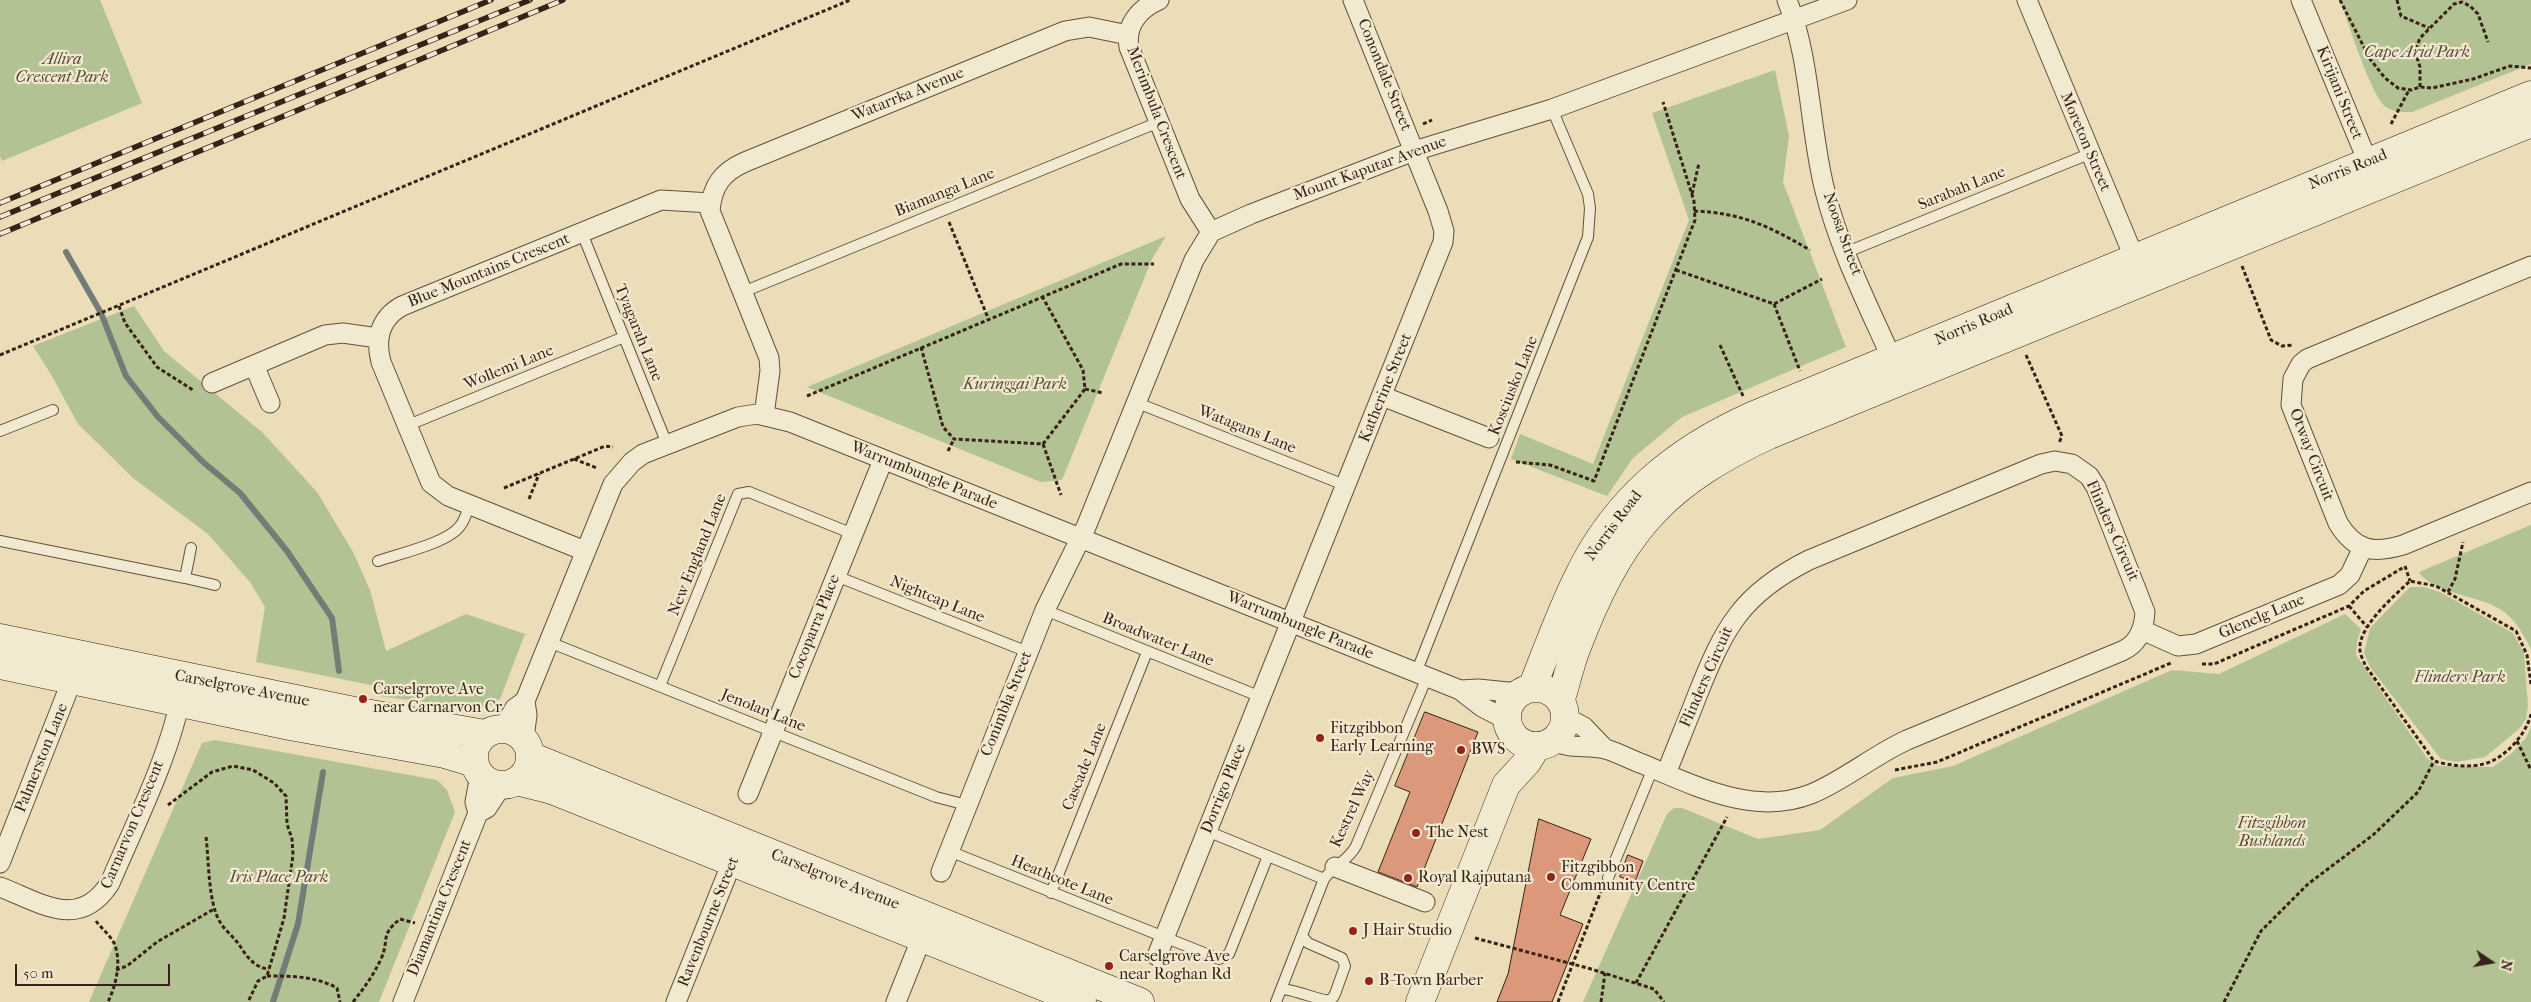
<!DOCTYPE html>
<style>
body{margin:0}
#map{position:relative;width:2531px;height:1002px;overflow:hidden;background:#eaddb7;font-family:"IM FELL French Canon",serif}
canvas{display:block}
.north{position:absolute;left:2466px;top:937px;width:50px;height:50px;-webkit-text-stroke:4px #f1e9d0;paint-order:stroke;rotate:102deg;font-size:14px;font-weight:700;line-height:20px;text-align:center;color:#382116}
.north::after{content:'';display:block;margin:auto;width:18px;height:22px;background:#382116;clip-path:polygon(50% 0,100% 100%,50% 72%,0 100%)}
.scale{position:absolute;left:15px;top:964px;width:155px;height:22px;box-sizing:border-box;border:2px solid #382116;border-top:0;padding-left:6px;font-size:15px;line-height:18px;white-space:nowrap;color:#382116;-webkit-text-stroke:4px #f1e9d0;paint-order:stroke}
</style>
<div id="map">
<canvas width="2531" height="1002"></canvas>
<div class="north">N</div>
<div class="scale">50 m</div>
</div>
<script>
const g = document.querySelector('canvas').getContext('2d');
g.lineJoin = 'round';
function fill(path, color) { g.fillStyle = color; g.fill(path, 'evenodd'); }
function strokePath(path, color, width, dash) { g.strokeStyle = color; g.lineWidth = width; g.lineCap = dash ? 'butt' : 'round'; g.setLineDash(dash || []); g.stroke(path); }
function drawText(font, color, halo, rows, align = 'center') {
  g.font = font + ' "IM FELL French Canon",serif'; g.lineWidth = 4.5; g.setLineDash([]); g.textBaseline = 'middle'; g.strokeStyle = halo; g.fillStyle = color; for (const [text, x, y, turn = 0] of rows) {
    g.save(); g.translate(x, y); g.rotate((+turn || 0) * Math.PI / 180); g.textAlign = isNaN(turn) ? turn : align; if (halo) g.strokeText(text, 0, 0); g.fillText(text, 0, 0); g.restore();
  }
}
fill(new Path2D(`
 M0,0h100l42,103 -140,58 -2,-5z
 M2340,0h191v64l-119,48c-10,0 -18,0 -26,-5 -14,-9 -39,-88 -46,-107z
 M1775,70l14,66 -6,46 63,165 -164,70 -49,41 -26,38 -96,-37 9,-25 73,30 96,-244 -37,-107z
 M1166,236l-14,23 -90,221 -21,2 -234,-95z
 M134,306l30,45 99,82 54,59 36,60 17,38 16,61 80,-37 59,20 -25,65 -9,6 -15,4 -97,-13 2,-9 -125,-25 9,-55 -15,-25 -42,-48 -75,-56 -55,-54 -26,-48 -19,-30z
 M2531,525v124c-8,-15 -16,-31 -31,-40 -20,-13 -69,-16 -81,-37z
 M2410,587h14l16,5 73,41 11,20 4,53 -2,13 -7,10 -34,28 -29,5 -15,-3 -71,-92 -6,-14 6,-25z
 M2345,614l16,15 -4,12 -1,14 71,103 11,8 55,1 19,-14 14,-15 5,-11v275h-948l84,-188 7,-6h8l76,31 62,-9 73,-52 60,-12 219,-96 47,4z
 M215,740l222,40 10,10 8,22 -76,190h-290l113,-259z`), '#b2c292');
strokePath(new Path2D(`
 M66,252l35,61 25,63 32,41 45,45 37,31 47,58 45,67 7,53
 M273,1002l25,-78 25,-152`), '#737d77', 6);
const building = new Path2D(`
 M1425,712l53,20 -61,155 -39,-15 32,-80 -15,-6z
 M1539,819l52,20 -31,76 23,9 -31,78h-55l11,-28z
 M1628,855l15,6 -8,21 -15,-5z`);
fill(building, '#db987b');
strokePath(building, '#382116', 1);
const lane = new Path2D(`
 M582,233l85,211
 M1847,252l242,-98
 M743,292l416,-170
 M1135,402l212,84
 M406,426l218,-89
 M0,431l53,-21
 M0,541l185,37
 M191,548l-6,30 30,7
 M378,561c20,-7 70,-18 82,-35 5,-6 7,-14 9,-21
 M836,576l192,76
 M1045,610l216,87
 M549,642l387,155 31,8
 M1416,673l172,-436 2,-29 -2,-14 -36,-85
 M660,686l78,-192 11,-2 104,42
 M1207,831l117,48
 M949,851l270,108 10,-5 39,-98
 M1608,878l45,-110
 M1051,893l96,-241
 M1281,989c13,0 42,13 48,11 4,-1 4,-3 6,-6l10,-28 -3,-8 -34,-15 -6,-7
 M1276,1002l48,-123c10,-14 24,-18 32,-33l71,-169`);
const street = new Path2D(`
 M1159,0c-19,8 -34,25 -30,47l61,152 21,33
 M1787,0c24,60 22,128 38,191 15,61 46,120 71,177
 M2027,0l112,269
 M2301,0l71,172
 M2531,266l-224,93 -6,5 -8,15 -2,26 47,118c17,28 35,31 65,22l128,-53
 M254,365l16,38
 M212,383l113,-48 18,-2 35,5
 M1382,396l107,42
 M764,415l6,-44 -1,-13 -59,-147c2,-25 12,-39 35,-49l320,-131 24,-4 39,8
 M585,551l-137,-55 -17,-13 -50,-121c-6,-23 -1,-44 21,-56l259,-106 50,3
 M2142,630l36,16 18,-2 143,-59 11,-10 13,-28
 M1460,690l18,-1 40,4
 M1565,717l19,10 21,22
 M503,728l12,-20 10,-7
 M524,738l3,-23 -2,-14 88,-217 19,-22 11,-8 95,-37 19,-3 33,8 670,268 22,17 25,13
 M1553,741c17,8 34,4 52,8 12,3 24,10 35,14 54,22 113,54 171,31 32,-13 63,-39 96,-54l215,-89c16,-7 22,-22 23,-39l-49,-125 -7,-11 -17,-12 -17,-3 -14,3 -232,96c-68,34 -85,68 -112,136 -10,26 -21,52 -31,78
 M748,794l135,-334
 M478,813l-3,-11 5,-27
 M0,863l72,-183
 M1335,867l90,35
 M941,872l104,-262 41,-83 108,-267 17,-28 40,-18 163,-63 138,-42 295,-109
 M0,887c42,16 79,44 110,-4 25,-59 61,-130 72,-192
 M1157,956l286,-714 1,-11 -6,-20 -85,-211
 M403,1002l75,-189 9,-5 15,-23
 M676,1002l60,-150
 M896,1002l30,-75`);
const secondary = new Path2D(`
 M0,638l354,73 131,23
 M0,665l290,61 155,28 30,9
 M1507 717a29 29 0 1 1 58 0a29 29 0 1 1-58 0Z
 M1532,688c15,-38 29,-77 47,-113 37,-76 97,-125 173,-159l779,-321
 M1560,700c5,-10 6,-21 10,-32 3,-13 9,-26 14,-39 42,-103 85,-147 185,-194l762,-312
 M474 757a28 28 0 1 1 56 0a28 28 0 1 1-56 0Z
 M530,756l610,246
 M516,781l36,9 530,212
 M1420,1002l86,-217 21,-23 10,-16`);
strokePath(lane, '#64503e', 12);
strokePath(street, '#64503e', 21);
strokePath(secondary, '#382116', 29);
strokePath(new Path2D(`
 M2340,0l30,59 15,19 13,10 13,2 9,-3 12,1 41,-9 37,-13 21,2
 M2397,0l4,16 28,12
 M2420,87v-20l-5,-16 5,-13 34,-34 8,-2 8,4 8,8 10,28
 M1423,124l9,-4
 M2391,124l18,-34
 M1692,194l7,-31
 M1694,211c48,2 75,15 116,39
 M949,222l39,96
 M2242,266l29,74 11,6 12,-1
 M1676,270l98,34 48,-25
 M1042,296l41,74 2,19 -42,55
 M1774,304l26,67
 M119,306l6,17 32,44 36,23
 M1720,345l23,51
 M921,347l22,80 11,12 89,5 18,51
 M0,355l850,-355
 M2026,355l36,81 -3,7
 M1085,389l18,4
 M807,396l314,-132h33
 M948,451l6,-12
 M574,459l23,9
 M1516,462l34,3 44,16 101,-261 -1,-19 -31,-99
 M504,488l101,-42 8,1
 M529,499l10,-25
 M2405,566l5,15
 M2448,592l7,-13 8,-37
 M2349,606l18,21
 M2202,664h12l135,-58 15,-15 40,-24
 M2531,684l-4,-29 -11,-24 -80,-45 -26,-5c-15,14 -53,47 -50,69 0,5 4,11 5,15l69,96c17,5 41,8 58,0 17,-8 35,-29 39,-47
 M2517,741l14,29
 M1895,770l42,-8 234,-99
 M168,805l44,-33 21,-6 20,4 21,13 12,13 1,28 5,15 1,16 -9,63 -17,58 -9,5 -10,21
 M206,837c3,24 2,65 14,85 5,9 14,15 20,24 7,11 15,22 29,23
 M96,921c5,7 14,14 18,22 8,18 2,42 -6,59
 M1475,938l116,31 63,20 10,13
 M116,970l11,-4 30,-24 57,-33
 M267,976c24,0 48,0 70,12l3,14
 M1636,983l91,-166
 M353,1002c11,-14 20,-26 28,-43 9,-20 -2,-23 19,-40l15,4
 M1558,1002l43,-111
 M1601,1002l4,-29
 M2224,1002l37,-71 47,-47 65,-49 45,-43 16,-31`), '#382116', 3, [4, 2.5]);
strokePath(lane, '#f1e9d0', 10);
strokePath(street, '#f1e9d0', 19);
strokePath(secondary, '#f1e9d0', 28);
const rail = new Path2D(`
 M0,203l491,-203
 M0,217l530,-217
 M0,234l563,-234`);
strokePath(rail, '#382116', 5.5);
strokePath(rail, '#f1e9d0', 4, [11]);
for (const [x, y, r, color] of [
 [363,699,5,"#8f2418"],
 [1320,738,5,"#8f2418"],
 [1461,750,5,"#8f2418"],
 [1416,833,5,"#8f2418"],
 [1551,877,5,"#8f2418"],
 [1408,878,5,"#8f2418"],
 [1353,931,5,"#8f2418"],
 [1109,966,5,"#8f2418"],
 [1369,981,5,"#8f2418"]
]) { const dot = new Path2D(); dot.arc(x, y, r, 0, 2 * Math.PI); g.fillStyle = color; g.fill(dot); strokePath(dot, '#f1e9d0', 2); }
drawText('italic 16px', '#564935', '#f1e9d0', [
 ["Cape Arid Park",2417,53],
 ["Allira",62,60],
 ["Crescent Park",62,78],
 ["Kuringgai Park",1015,385],
 ["Flinders Park",2460,678],
 ["Fitzgibbon",2272,824],
 ["Bushlands",2272,842],
 ["Iris Place Park",279,878]
]);
drawText('16px', '#382116', '#f1e9d0', [
 ["Conondale Street",1384,75,68],
 ["Kirijani Street",2339,93,68],
 ["Watarrka Avenue",908,95,-22],
 ["Merimbula Crescent",1156,113,69],
 ["Moreton Street",2085,142,67],
 ["Mount Kaputar Avenue",1370,169,-20],
 ["Norris Road",2348,170,-22],
 ["Sarabah Lane",1962,189,-22],
 ["Biamanga Lane",945,193,-22],
 ["Noosa Street",1842,234,70],
 ["Blue Mountains Crescent",489,271,-22],
 ["Norris Road",1974,325,-23],
 ["Tyagarah Lane",638,333,68],
 ["Wollemi Lane",509,368,-22],
 ["Kosciusko Lane",1514,386,-68],
 ["Katherine Street",1386,388,-68],
 ["Watagans Lane",1247,430,22],
 ["Otway Circuit",2311,455,69],
 ["Warrumbungle Parade",924,476,22],
 ["Norris Road",1614,526,-53],
 ["Flinders Circuit",2112,531,66],
 ["New England Lane",698,555,-68],
 ["Nightcap Lane",937,600,22],
 ["Glenelg Lane",2262,617,-23],
 ["Warrumbungle Parade",1300,626,22],
 ["Cocoparra Place",815,627,-68],
 ["Broadwater Lane",1158,640,22],
 ["Flinders Circuit",1707,677,-66],
 ["Carselgrove Avenue",242,689,11],
 ["Conimbla Street",1007,704,-68],
 ["Jenolan Lane",763,711,22],
 ["Palmerston Lane",42,758,-68],
 ["Cascade Lane",1085,767,-68],
 ["Dorrigo Place",1224,789,-68],
 ["Kestrel Way",1353,809,-65],
 ["Carnarvon Crescent",133,825,-67],
 ["Carselgrove Avenue",835,880,22],
 ["Heathcote Lane",1062,881,22],
 ["Diamantina Crescent",440,908,-68],
 ["Ravenbourne Street",709,922,-68]
]);
drawText('16px', '#382116', '#f1e9d0', [
 ["Carselgrove Ave",373,690],
 ["near Carnarvon Cr",373,708],
 ["Fitzgibbon",1330,729],
 ["Early Learning",1330,747],
 ["BWS",1471,750],
 ["The Nest",1426,833],
 ["Fitzgibbon",1561,868],
 ["Community Centre",1561,886],
 ["Royal Rajputana",1418,878],
 ["J Hair Studio",1363,931],
 ["Carselgrove Ave",1119,957],
 ["near Roghan Rd",1119,975],
 ["B-Town Barber",1379,981]
], 'left');
</script>
